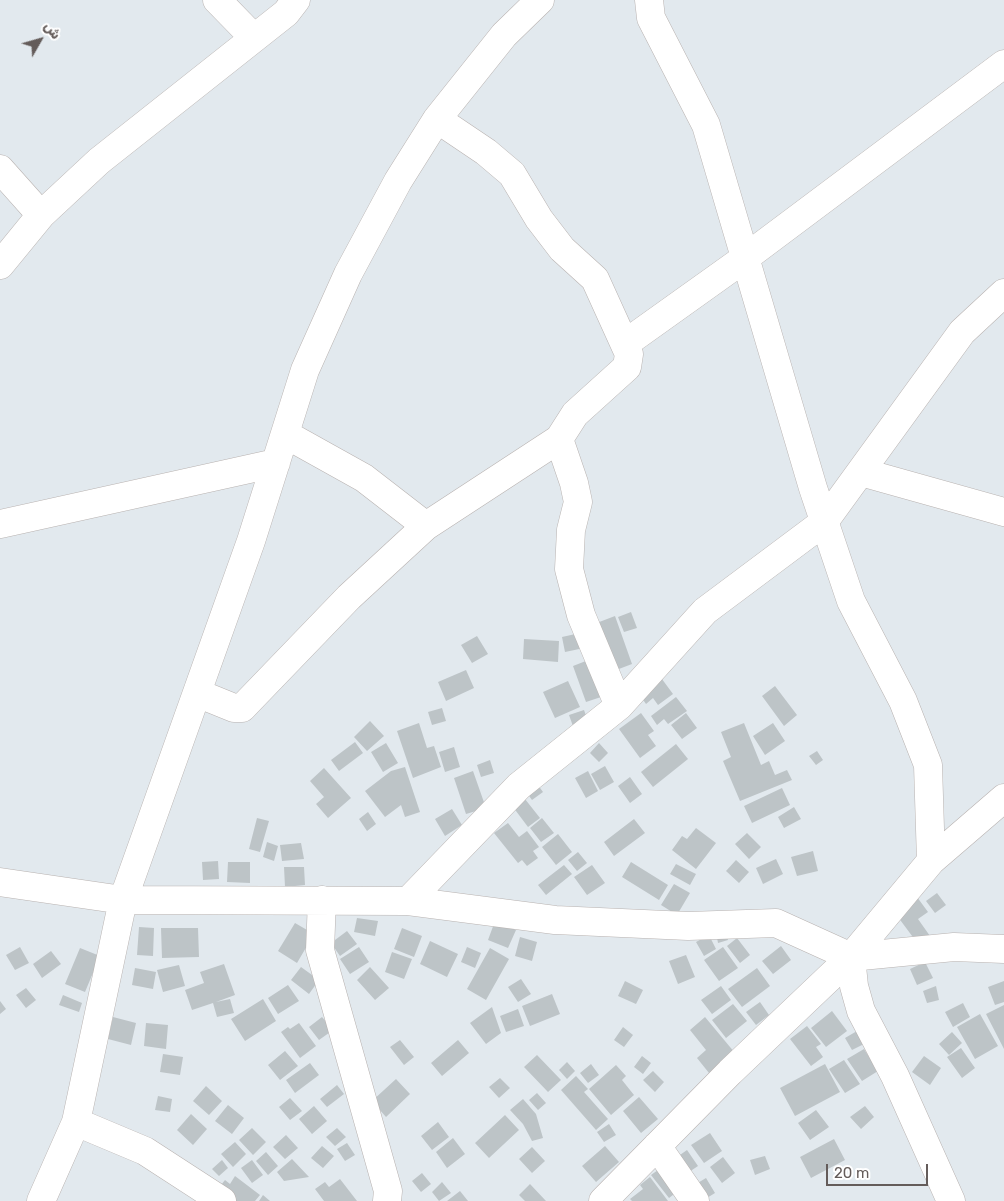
<!DOCTYPE html>
<meta charset="utf-8">
<style>
body{margin:0}
#map{position:relative;width:1004px;height:1201px;overflow:hidden;background:#e2e9ee;font-family:Rubik,"Noto Sans Arabic",sans-serif}
canvas{display:block}
.north{position:absolute;left:15px;top:15px;width:50px;height:50px;-webkit-text-stroke:4px #fff;paint-order:stroke;rotate:52deg;font-size:14px;font-weight:700;line-height:20px;text-align:center;color:#645c5a}
.north::after{content:'';display:block;margin:auto;width:18px;height:22px;background:#645c5a;clip-path:polygon(50% 0,100% 100%,50% 72%,0 100%)}
.scale{position:absolute;left:826px;top:1164px;width:102px;height:22px;box-sizing:border-box;border:2px solid #645c5a;border-top:0;padding-left:6px;font-size:15px;line-height:18px;white-space:nowrap;color:#645c5a;-webkit-text-stroke:4px #fff;paint-order:stroke}
</style>
<div id="map">
<canvas width="1004" height="1201"></canvas>
<div class="north">ش</div>
<div class="scale">20 m</div>
</div>
<script>
const g = document.querySelector('canvas').getContext('2d');
g.lineJoin = 'round';
function fill(path, color) { g.fillStyle = color; g.fill(path, 'evenodd'); }
function strokePath(path, color, width, dash) { g.strokeStyle = color; g.lineWidth = width; g.lineCap = dash ? 'butt' : 'round'; g.setLineDash(dash || []); g.stroke(path); }
fill(new Path2D(`
 M631,612l6,16 -13,4 -6,-15z
 M615,616l17,48 -21,8 -17,-48z
 M580,633l4,15 -19,4 -3,-15z
 M477,636l11,18 -16,9 -11,-18z
 M524,639l35,2 -1,21 -35,-3z
 M591,659l13,37 -18,6 -13,-36z
 M466,670l8,18 -28,13 -8,-19z
 M659,675l14,19 -15,11 -5,-7 -7,6 -9,-13z
 M568,681l12,26 -25,11 -12,-26z
 M775,686l22,29 -13,11 -22,-30z
 M676,697l11,14 -19,13 -4,-5 -7,6 -6,-9z
 M442,708l4,13 -14,4 -4,-13z
 M584,710l5,14 -15,5 -5,-14z
 M641,713l13,18 -6,4 8,11 -16,12 -21,-29z
 M686,713l11,15 -15,11 -11,-14z
 M370,721l14,15 -17,15 -13,-14z
 M419,723l8,25 7,-2 7,21 -28,11 -16,-47z
 M744,723l17,42 8,-4 6,14 12,-5 5,10 -52,21 -17,-40 8,-4 -10,-25z
 M773,723l12,18 -20,14 -12,-19z
 M355,742l8,11 -24,18 -8,-11z
 M386,743l12,20 -15,9 -12,-20z
 M599,743l9,10 -9,9 -9,-9z
 M676,744l12,15 -35,28 -12,-15z
 M454,747l6,20 -15,5 -6,-20z
 M817,751l6,9 -7,5 -7,-9z
 M490,760l4,13 -13,4 -4,-12z
 M605,766l9,16 -14,8 -9,-16z
 M405,767l15,45 -15,5 -4,-12 -16,12 -20,-26 26,-20z
 M324,768l27,30 -23,20 -12,-14 8,-7 -14,-16z
 M473,771l13,37 -20,6 -12,-36z
 M588,771l10,20 -12,7 -11,-20z
 M630,777l12,17 -12,9 -12,-17z
 M535,781l8,11 -11,8 -8,-11z
 M782,788l8,17 -38,18 -8,-17z
 M521,794l19,24 -12,9 -18,-24z
 M794,807l7,12 -17,9 -6,-11z
 M452,809l10,16 -17,11 -10,-17z
 M368,812l8,12 -9,7 -8,-12z
 M257,818l12,3 -9,31 -11,-3z
 M542,818l12,15 -13,9 -11,-14z
 M634,819l11,14 -31,23 -10,-14z
 M508,823l11,14 8,-6 12,16 -6,4 5,7 -11,8 -5,-6 -4,3 -24,-30z
 M696,828l20,15 -20,26 -24,-19 10,-14 5,3z
 M747,833l14,14 -12,12 -14,-15z
 M558,834l14,18 -16,13 -14,-18z
 M267,842l11,4 -4,15 -11,-4z
 M301,843l3,16 -22,2 -2,-16z
 M813,851l5,20 -21,5 -6,-19z
 M578,852l9,11 -10,8 -9,-11z
 M776,859l7,15 -20,10 -7,-16z
 M736,860l13,12 -10,11 -13,-12z
 M218,861l1,18 -16,1 -1,-18z
 M228,862h22v21l-23,-1z
 M631,862l37,23 -9,15 -37,-23z
 M676,864l20,10 -6,11 -20,-11z
 M564,865l8,9 -26,21 -8,-10z
 M592,865l13,18 -18,12 -13,-18z
 M284,867h20l1,18 -20,2z
 M674,884l16,9 -13,22 -16,-10z
 M937,893l9,12 -11,8 -9,-12z
 M917,897l11,15 -10,7 12,17 -12,8 -23,-31z
 M357,918l21,3 -3,15 -21,-4z
 M495,921l21,9 -8,18 -20,-8z
 M295,923l19,11 -17,29 -19,-12z
 M139,927l15,1 -1,28 -16,-1z
 M161,928h37l1,29 -37,1z
 M402,928l20,8 -8,21 -20,-8z
 M726,930l2,10 -10,3 -2,-11z
 M347,931l10,13 -17,12 -9,-13z
 M709,935l7,14 -12,7 -8,-14z
 M520,937l17,5 -5,19 -17,-5z
 M737,938l13,17 -10,8 -13,-17z
 M430,941l28,13 -11,23 -27,-13z
 M781,946l10,14 -18,14 -11,-13z
 M20,947l9,16 -14,7 -9,-15z
 M359,947l10,15 -19,12 -10,-15z
 M467,947l14,6 -6,15 -14,-6z
 M723,947l15,21 -19,13 -15,-21z
 M80,948l20,8 -15,36 -20,-8z
 M490,948l19,11 -23,41 -19,-11z
 M51,951l10,13 -19,14 -9,-14z
 M392,952l20,7 -8,20 -19,-7z
 M686,955l9,22 -17,7 -9,-23z
 M925,962l8,16 -16,7 -7,-16z
 M224,964l11,31 -19,7 14,-3 4,14 -17,4 -4,-14 -21,7 -7,-20 19,-7 -4,-11z
 M179,965l6,21 -22,6 -6,-22z
 M301,967l18,13 -10,14 -18,-14z
 M370,967l19,21 -14,12 -18,-20z
 M135,968l21,4 -3,17 -21,-4z
 M757,968l13,18 -28,21 -14,-18z
 M521,979l10,15 -13,8 -10,-15z
 M625,981l18,9 -7,14 -18,-8z
 M1004,981v21l-9,3 -7,-18z
 M288,985l11,16 -21,13 -10,-16z
 M721,986l10,14 -19,14 -11,-14z
 M936,986l3,14 -12,3 -4,-12z
 M26,988l10,12 -10,8 -10,-13z
 M552,994l8,20 -30,12 -8,-20z
 M63,995l19,8 -3,9 -20,-7z
 M263,999l13,22 -31,20 -14,-22z
 M0,1001l6,8 -6,5z
 M760,1002l9,13 -13,10 -10,-13z
 M963,1003l7,14 -17,10 -8,-15z
 M733,1004l14,17 -21,17 -14,-18z
 M1004,1005v44l-18,-35z
 M492,1007l9,26 -15,11 -16,-21z
 M518,1009l6,17 -18,6 -6,-16z
 M832,1011l15,20 -21,16 -15,-19z
 M980,1014l18,32 -23,13 -18,-32z
 M113,1017l23,6 -5,22 -23,-6z
 M322,1017l11,13 -14,10 -10,-13z
 M705,1017l30,36 -26,20 -12,-15 9,-8 -16,-20z
 M146,1023l22,2 -2,24 -22,-3z
 M299,1023l17,23 -16,12 -19,-26 7,-5 2,2z
 M807,1026l14,18 -5,3 7,10 -12,9 -21,-27z
 M623,1027l10,8 -9,12 -10,-7z
 M857,1031l7,13 -12,6 -7,-12z
 M952,1032l10,11 -13,12 -10,-11z
 M400,1040l14,17 -10,8 -14,-18z
 M458,1040l11,13 -27,23 -11,-13z
 M961,1048l14,20 -13,10 -15,-21z
 M864,1049l14,22 -16,10 -15,-22z
 M285,1051l13,15 -18,14 -12,-15z
 M163,1054l20,3 -3,18 -20,-3z
 M537,1055l24,25 -13,12 -24,-25z
 M642,1056l9,7 -8,11 -9,-7z
 M924,1056l17,12 -11,17 -18,-13z
 M844,1060l16,24 -15,9 -16,-24z
 M567,1062l8,9 -8,8 -8,-9z
 M310,1063l9,12 -24,18 -9,-13z
 M591,1064l8,11 -11,8 -8,-10z
 M825,1064l15,28 -45,24 -15,-28z
 M616,1065l10,11 -4,4 12,15 -23,20 -22,-26z
 M653,1071l11,11 -9,10 -12,-12z
 M576,1076l12,13 -4,3 24,27 -12,11 -35,-40z
 M500,1078l10,10 -11,10 -10,-11z
 M396,1079l14,15 -24,23 -14,-16z
 M337,1085l7,9 -17,13 -7,-8z
 M206,1086l16,15 -13,14 -16,-14z
 M537,1093l9,10 -8,7 -9,-10z
 M158,1096l14,3 -2,13 -15,-2z
 M639,1097l19,22 -17,14 -18,-22z
 M290,1098l12,13 -12,9 -11,-13z
 M523,1099l13,15 7,24 -11,3 -9,-17 -13,-14z
 M228,1105l16,13 -12,16 -17,-13z
 M314,1106l13,15 -15,13 -13,-15z
 M865,1106l9,11 -13,12 -11,-12z
 M816,1110l13,17 -19,13 -12,-17z
 M191,1114l16,15 -14,16 -16,-15z
 M505,1115l14,15 -30,28 -14,-15z
 M438,1122l11,15 -17,13 -11,-14z
 M609,1124l7,11 -12,7 -7,-10z
 M252,1128l14,14 -13,13 -14,-15z
 M337,1128l9,9 -11,9 -9,-9z
 M710,1133l12,18 -18,12 -13,-18z
 M286,1135l12,13 -13,11 -12,-12z
 M453,1138l12,16 -18,14 -11,-16z
 M834,1139l11,21 -34,18 -11,-21z
 M235,1142l11,12 -13,13 -12,-13z
 M347,1143l8,12 -10,6 -8,-12z
 M322,1146l12,10 -11,12 -12,-10z
 M605,1146l14,16 -23,20 -14,-16z
 M532,1147l13,14 -13,12 -13,-14z
 M687,1150l11,16 -9,6 -19,-10z
 M266,1152l12,14 -10,9 -12,-14z
 M765,1156l5,13 -15,6 -5,-15z
 M723,1157l12,16 -13,10 -12,-16z
 M292,1159l17,18 -25,4 -7,-9z
 M222,1160l6,8 -9,8 -7,-7z
 M252,1160l11,15 -11,8 -11,-15z
 M665,1165l17,23 -13,10 -18,-23z
 M422,1173l9,11 -10,8 -9,-11z
 M235,1176l25,19 -5,6h-23l-15,-11 8,-10 5,4z
 M650,1177l18,24h-36l-2,-2 13,-10 -3,-4z
 M706,1178l9,15 -13,8 -11,-14z
 M340,1179l17,22h-33l-9,-12 10,-7 4,5z
 M442,1182l9,11 -12,8 -7,-9z
 M530,1184l16,17h-21l-6,-6z
 M460,1191l8,10h-21z
 M263,1195l7,6h-11z`), '#bdc4c7');
const street = new Path2D(`
 M217,0l37,38
 M649,0l2,18 55,107 107,363 38,113 52,100 25,64 3,96
 M437,119l49,33 26,22 27,45 23,30 33,30 34,75 -2,13 -52,47 -16,25 15,44 4,19 -7,28 -2,39 12,46 38,91
 M0,169l41,46
 M0,265l41,-50 58,-54 187,-148 10,-13
 M626,343l119,-85 259,-194
 M285,434l79,44 62,48
 M861,472l143,40
 M0,524l276,-61
 M197,693l37,15h8l107,-111 77,-71 133,-87
 M0,882l123,18 285,1 147,19 133,6 88,-3 75,34 103,-10 50,2
 M322,900l-2,50 68,241 -1,10
 M408,901l111,-115 100,-80 86,-95 119,-89 138,-190 42,-39
 M851,957l3,29 7,25 34,65 56,125
 M76,1122l69,29 77,50
 M657,1146l38,55
 M41,1201l35,-79 47,-222 128,-359 54,-171 43,-96 50,-93 39,-62 67,-84 36,-35
 M603,1201l127,-129 121,-115 80,-96 73,-63`);
strokePath(street, '#b8b2b0', 29);
strokePath(street, '#fff', 28);
</script>
